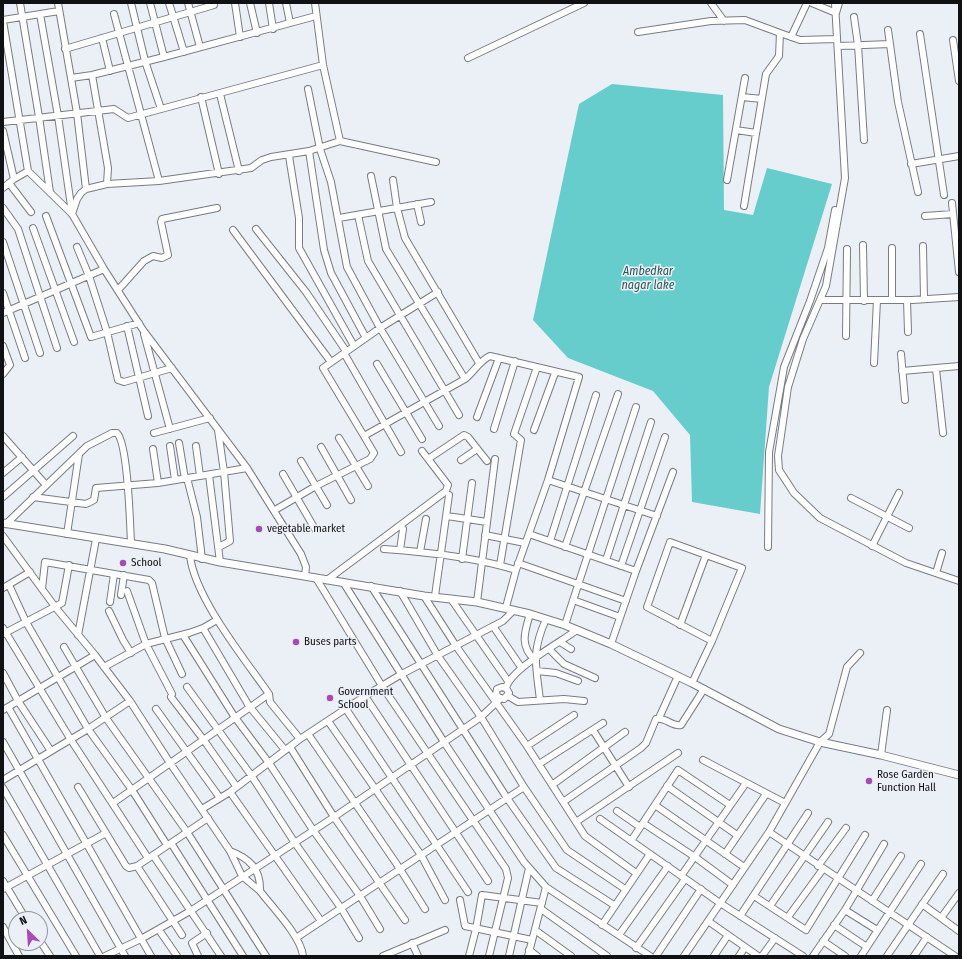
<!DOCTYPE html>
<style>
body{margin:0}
#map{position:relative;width:962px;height:959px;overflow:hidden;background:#ebf0f7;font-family:"Fira Sans Condensed",sans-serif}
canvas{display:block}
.frame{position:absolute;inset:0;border:4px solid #101114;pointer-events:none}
.north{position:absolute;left:8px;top:911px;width:40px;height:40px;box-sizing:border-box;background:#ebf0f7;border:1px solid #93979c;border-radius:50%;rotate:335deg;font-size:11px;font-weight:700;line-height:16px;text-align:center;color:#101114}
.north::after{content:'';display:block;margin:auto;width:14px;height:18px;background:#a84ab3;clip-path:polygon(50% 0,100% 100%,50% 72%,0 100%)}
</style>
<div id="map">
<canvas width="962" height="959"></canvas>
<div class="frame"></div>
<div class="north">N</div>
</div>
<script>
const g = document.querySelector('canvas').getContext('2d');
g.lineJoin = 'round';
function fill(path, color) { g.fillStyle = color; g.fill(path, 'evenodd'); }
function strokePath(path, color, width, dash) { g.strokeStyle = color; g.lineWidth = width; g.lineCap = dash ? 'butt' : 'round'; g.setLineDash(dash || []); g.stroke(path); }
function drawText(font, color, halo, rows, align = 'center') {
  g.font = font + ' "Fira Sans Condensed",sans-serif'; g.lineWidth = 3; g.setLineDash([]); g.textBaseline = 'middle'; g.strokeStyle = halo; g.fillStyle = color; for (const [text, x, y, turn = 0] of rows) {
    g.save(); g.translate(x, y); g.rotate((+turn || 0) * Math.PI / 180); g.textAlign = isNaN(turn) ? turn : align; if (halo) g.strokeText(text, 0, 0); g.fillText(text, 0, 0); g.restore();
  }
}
fill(new Path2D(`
 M612,84l111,11 1,115 29,5 14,-47 65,16 -63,203 -9,127 -68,-12 -2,-67 -37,-44 -85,-33 -35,-38 46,-216z`), '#6cc');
const minor = new Path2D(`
 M20,3l19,114 11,75
 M58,3l19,110 9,76
 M131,3l14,58 16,48
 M150,3l14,54
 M169,3l15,49
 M188,3l12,44
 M235,3l5,34
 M250,3l7,30
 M269,3l4,26
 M286,3l4,20
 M711,3l13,18
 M812,3l24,10 3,-10
 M835,3l10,175 -19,108 -23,53 -15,48 -10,69 1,14 15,23 26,25 86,45 53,18
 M40,14l18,102 14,97
 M114,14l45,167
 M854,17l4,28 6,95
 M3,20l56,-9
 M3,21l25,150 44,43 32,55 39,61 104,138 54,86 5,13 -1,9
 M888,30l10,72 20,90
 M638,32l73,-11 34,-1 35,13
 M920,34l24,161
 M791,37l16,-34
 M102,38l8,33
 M953,40l6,41
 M838,46l52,-2
 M65,49l149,-44v-2
 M468,58l116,-55
 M92,75l16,93 -1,16
 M71,78l21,-3 72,-18 152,-41
 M308,89l12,60 11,33 16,85 33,61 59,98
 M220,94l19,77
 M201,97l18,77
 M742,97l20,2
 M3,122l111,-13 14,9 195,-53
 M736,130l20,3
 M3,131l11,48
 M340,141l96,21
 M309,151l15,99 7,23 35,65
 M289,156l10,62v30l55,98
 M911,164l48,-8
 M371,176l15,73 79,130
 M393,180l4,28 8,30 74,125
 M727,180l18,-102
 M9,183l22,29
 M3,188l11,-9 14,-8
 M952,203l7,69
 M417,204l4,18
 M744,206l22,-132 13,-18 1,-23 20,7 37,-1
 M3,208l15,21 39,119
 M72,214l5,-15 4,-6 5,-4 21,-5 52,-3 92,-13 11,-8 9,-3 38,-6 31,-10 -17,-76 -8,-62
 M358,215l10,46 91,154
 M46,216l45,121 48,-14
 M925,216l28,-2
 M339,218l92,-16
 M33,228l41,114
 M256,229l50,63 40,59
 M233,230l98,132
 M3,242l37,111
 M863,245l1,56
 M923,246l1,53
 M77,247l12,29 18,56 11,48 6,2 48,-14
 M118,290l26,-29 9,-5 9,2 6,-3 -7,-33 1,-3 55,-11
 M3,293l22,65
 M820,300h92l47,-3
 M892,300v-52
 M907,300l1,32
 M3,313l101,-44
 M127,326l21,90
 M144,334l26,95
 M846,336l1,-87
 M3,346l7,19 -7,9
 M344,353l57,99
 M901,354l4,46
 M874,363l3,-63
 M377,364l45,75
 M936,369l7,64
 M902,371l57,-5
 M477,417l22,-59
 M494,429l21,-68
 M218,430l6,42 6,69 -11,6
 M534,430l21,-57
 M154,433l56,-15
 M3,436l43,49
 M364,436l-41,-68 57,-40 58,-36
 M339,438l29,48
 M179,443l6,36
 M170,446l5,34
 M196,446l4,30
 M321,447l30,53
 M153,449l5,34
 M428,459l36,-24 4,2 19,24
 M461,460l16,-11
 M301,461l26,44
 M3,473l19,-16
 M283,474l32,55
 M209,475l11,87
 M187,478l10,39 5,42
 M548,480l109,36
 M3,497l70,-61
 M33,497l53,7 8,-4 2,-12 62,-5 89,-15
 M851,498l58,30
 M275,510l41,-24 54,-27 4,-6 -10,-17 101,-57c9,-7 14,-18 25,-23l89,21 -31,103 -32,90 -10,37
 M447,516l40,6
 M6,524l81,-78 25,-13h5c11,11 13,91 14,110
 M67,534l12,-80
 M529,534l107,37
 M485,535l40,8
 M3,536l53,72 39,47 35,46 40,62 60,88 12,25 18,15c1,-22 -11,-33 -30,-40
 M550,541l46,-146
 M872,546l27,-53
 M565,547l53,-153
 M768,547l1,-95 15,-85 26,-66 18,-53 7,-38
 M384,549c44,3 90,8 132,21
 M400,550l3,-21
 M420,552l6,-33
 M190,556c5,42 54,102 79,138l1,8 30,37
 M462,559l10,-76
 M606,560l45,-138
 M518,563l108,38
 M500,565l21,-125 -7,-6 23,-67
 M621,566l44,-129
 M936,573l6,-20
 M316,578l66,108 124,183 2,9 -19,78
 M327,580l119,-89 2,-6 -26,-34
 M343,582l101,160 80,120 22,25 104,69
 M9,585l17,37 62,107 44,61 35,55
 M371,586l136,212 49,70 58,37
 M3,588l27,-16
 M42,589l3,-27 104,18 3,3 13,55 17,36
 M127,591l19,53 26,50
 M400,591l38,65 43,61 43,70 43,63 58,39
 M121,595l3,-20
 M424,596l32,50 71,100 58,90 51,37
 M435,596l14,-101
 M451,599l57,82
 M573,600l47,17
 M110,602l4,-28
 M477,602l18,-143
 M109,611l14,29 8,13
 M530,614c-5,17 -11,32 5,46
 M565,625l71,-218
 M680,625l26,-70
 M493,626l28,41
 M3,628l68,112 77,118
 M203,628l46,78 36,44
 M3,634l59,-31 7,-38
 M78,635l18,-96
 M183,635l51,81 35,47 44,67 47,66 20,33
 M560,642l11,7
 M611,644l25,-73 37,-99
 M64,647l42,71 81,114 79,124
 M549,649l15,15 31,14
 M104,667l42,-23 43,-11 14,-5 14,-8
 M537,671l19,2 22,8
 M3,673l15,28 33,50
 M692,683l20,-42 30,-73 -72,-26 -23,65 65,34
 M187,687l64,88 44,68 46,65 18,30
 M506,688l-4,-1 -5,2 -1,5 2,3 6,2 5,-6 -3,-5c5,-19 53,-45 71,-58
 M365,696l123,185
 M508,696l10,6 46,-3 20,2
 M171,697l32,42 33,47
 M540,700c-4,-35 -9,-47 6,-81
 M8,707l143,249
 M156,709l64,89
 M346,709l122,183
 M3,710l92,-55
 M659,718l19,-42
 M328,721l93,134 24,45
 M593,730l36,57
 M308,734l92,135 25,40
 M3,742l122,214
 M527,746l47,-31
 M290,747l44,70 71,103
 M881,755l6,-45
 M703,760l82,43
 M539,764l64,-41
 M3,780l85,-51 42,-28
 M552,785l73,-53
 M667,786l70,49
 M78,787l48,79 3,2 8,-2 71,-48
 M3,788l97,168
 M230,792l91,129
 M563,802l78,-54 5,-5 10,-24c10,-2 16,8 25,6l23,-36
 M113,803l156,-109
 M655,805l89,62
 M202,809l28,-17 70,-53 65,-43 35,-21 103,-54 11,-11
 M617,811l23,16
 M600,819l120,84 83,53
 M576,822l102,-69
 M643,823l52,34 38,28
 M769,832l186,124
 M3,835l73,121
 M631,841l47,-71 52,35
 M171,843l72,113
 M725,854l41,-60
 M153,855l68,101
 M137,866l45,69
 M818,866l28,-38
 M681,876l65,-93
 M3,881l23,38
 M3,889l103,-56
 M260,891c12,16 41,45 43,65
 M754,896l52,34 59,-95
 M460,900l5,26 67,14
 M872,901l29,-45
 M922,904l37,27
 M770,906l58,-84
 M541,909l66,47
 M845,910l32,20
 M740,916l68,-103
 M788,917l35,-48
 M941,918l18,-25
 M708,921l50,35
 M602,925l48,-71
 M834,925l33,22
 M3,927l16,29
 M159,930l18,26
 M535,930l36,26
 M619,935l49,-69
 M296,938l228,-151
 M40,941l10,15
 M823,941l22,15
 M412,943l6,13
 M636,948l49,-69
 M529,950l8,6
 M105,956l36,-17 51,-29 142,-93 147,-100 19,-18
 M198,956l-6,-13 15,-10
 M383,956l62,-26
 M469,956l7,-27 6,-34 60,8
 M509,956l20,-88
 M528,956l18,-69
 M656,956l45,-67
 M684,956l85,-124 51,-90 9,-8 18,-67 13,-14
 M714,956l14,-21
 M739,956l6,-9
 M762,956l13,-18
 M813,956l32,-46 39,-66
 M861,956l60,-92
 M887,956l56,-82
 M914,956l13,-19`);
const tertiary = new Path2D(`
 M3,523l162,26 55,13 204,34 53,6 53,12 35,11 46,19 81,39 87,46 41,13 61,13 78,20`);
strokePath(minor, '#787c82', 8);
strokePath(tertiary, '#787c82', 9);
strokePath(minor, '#fff', 6);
strokePath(tertiary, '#fff', 7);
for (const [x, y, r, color] of [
 [259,529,4,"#a84ab3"],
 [123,563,4,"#a84ab3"],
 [296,642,4,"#a84ab3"],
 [330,698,4,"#a84ab3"],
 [869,781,4,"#a84ab3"]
]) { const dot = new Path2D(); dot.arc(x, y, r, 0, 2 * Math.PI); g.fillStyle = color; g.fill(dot); strokePath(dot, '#ebf0f7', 1.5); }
drawText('11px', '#101114', '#ebf0f7', [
 ["vegetable market",267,529],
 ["School",131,563],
 ["Buses parts",304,642],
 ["Government",338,692],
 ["School",338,705],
 ["Rose Garden",877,775],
 ["Function Hall",877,788]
], 'left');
drawText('italic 12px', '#295757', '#ebf0f7', [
 ["Ambedkar",648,272],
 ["nagar lake",648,286]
]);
</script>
